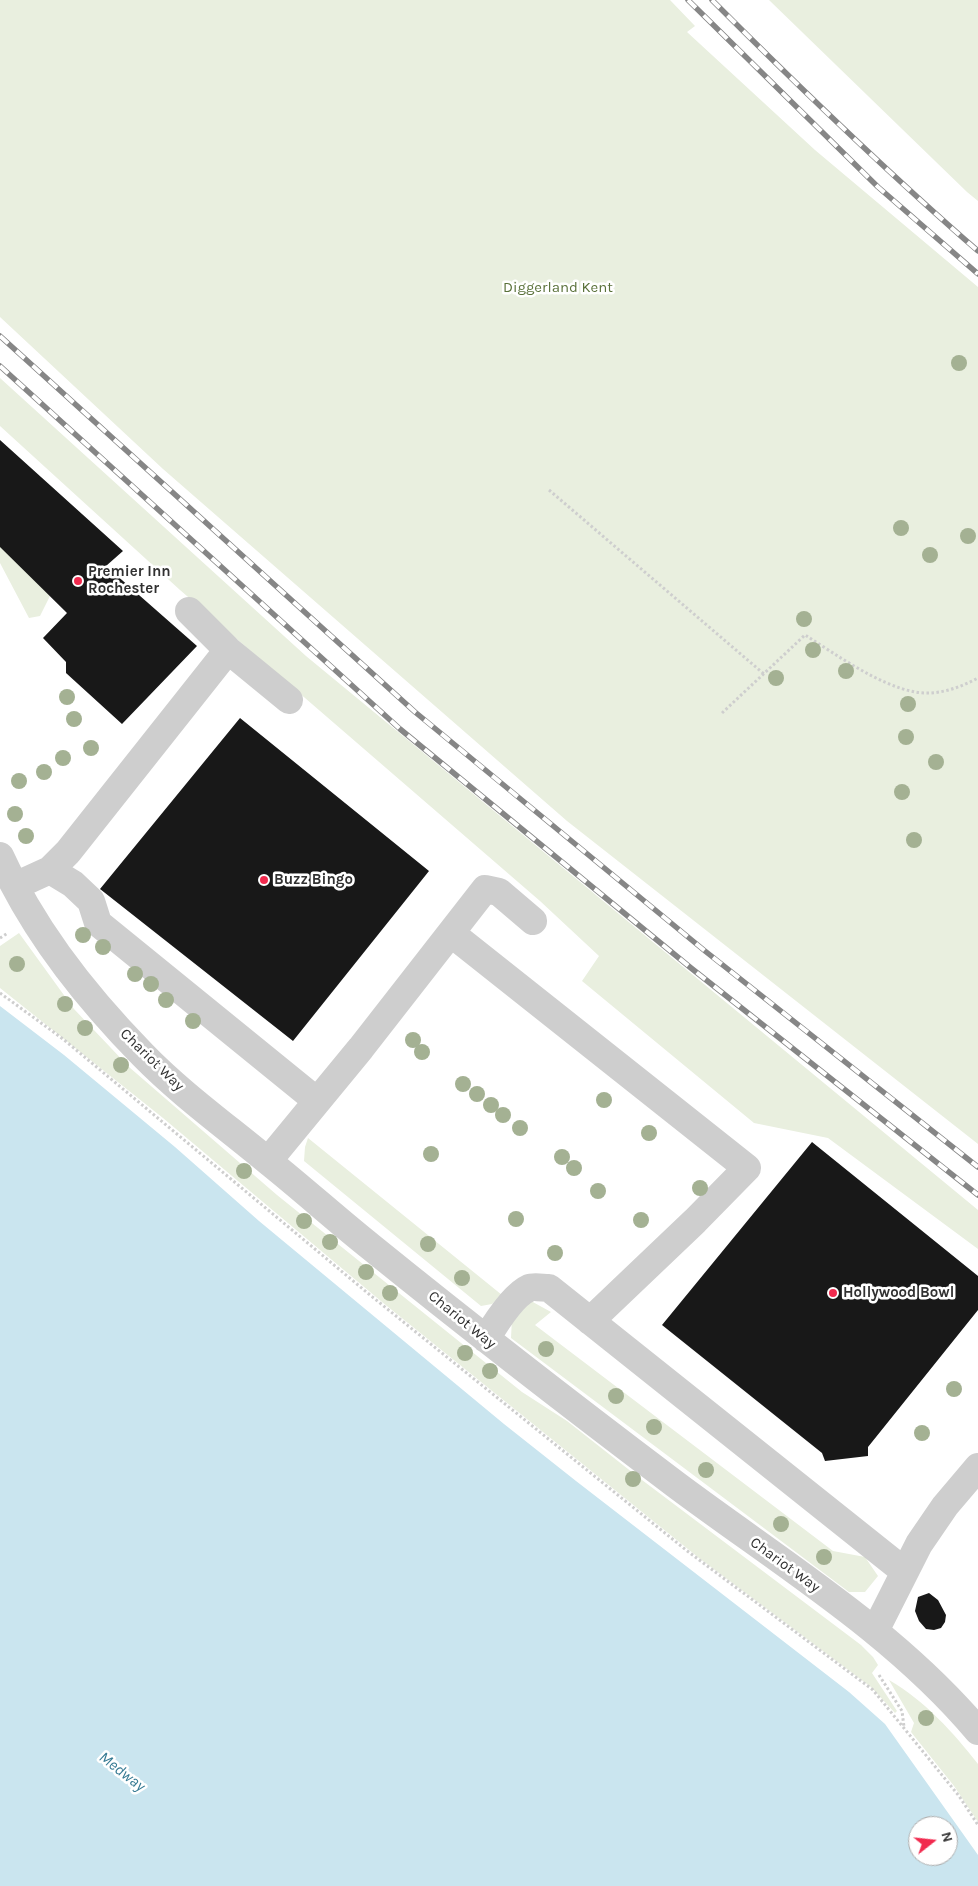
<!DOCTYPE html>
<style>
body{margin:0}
#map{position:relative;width:978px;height:1886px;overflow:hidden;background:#fff;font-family:Karla,sans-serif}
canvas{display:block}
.north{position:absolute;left:908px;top:1816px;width:50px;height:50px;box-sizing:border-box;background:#fff;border:1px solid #adadad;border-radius:50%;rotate:74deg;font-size:14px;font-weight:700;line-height:20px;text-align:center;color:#313131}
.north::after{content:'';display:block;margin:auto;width:18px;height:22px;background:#f12a4e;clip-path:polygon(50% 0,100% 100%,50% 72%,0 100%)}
</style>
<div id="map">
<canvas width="978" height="1886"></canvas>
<div class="north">N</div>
</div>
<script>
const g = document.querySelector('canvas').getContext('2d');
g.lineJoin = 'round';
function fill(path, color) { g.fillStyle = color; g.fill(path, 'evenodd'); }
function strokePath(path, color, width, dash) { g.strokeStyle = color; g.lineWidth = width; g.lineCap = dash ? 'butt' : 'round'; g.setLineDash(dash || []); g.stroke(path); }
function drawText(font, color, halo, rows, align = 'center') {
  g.font = font + ' Karla,sans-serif'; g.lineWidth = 5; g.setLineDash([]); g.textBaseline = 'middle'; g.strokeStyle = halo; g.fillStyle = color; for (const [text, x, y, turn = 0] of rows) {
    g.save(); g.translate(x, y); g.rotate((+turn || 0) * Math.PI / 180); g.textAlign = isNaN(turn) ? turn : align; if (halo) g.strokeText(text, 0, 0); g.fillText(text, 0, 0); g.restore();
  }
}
fill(new Path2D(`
 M0,0h670l25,26 -8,6 128,118 163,137v857l-411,-323 -404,-352 -163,-152z
 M769,0h209v201l-11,-9z
 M0,378l306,278 672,554v39l-150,-111 -74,-15 -172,-142 17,-25 -59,-55 -360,-311 -180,-164z
 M0,545l50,51 -10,20 -11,2 -29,-55z
 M19,933l55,76 55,58 148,128 245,197 45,29 75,59 219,165 12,12 5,8 -6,8 25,38 -2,2 -24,-26 -172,-129 -317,-256 -219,-184 -163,-130v-42z
 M308,1138l194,157 -10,9 -11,2 -177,-145 1,-14z
 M531,1301l20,11 -16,13 298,226 32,6 13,19 -13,16h-16l-338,-254 1,-20z
 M889,1680c36,21 64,52 89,84v58l-24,-36 -43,-54 3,-9z`), '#e9efdf');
fill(new Path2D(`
 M0,1006l64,49 111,92 84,74 245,203 72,57 273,211 36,32 93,131v31h-978zM918,1826h30v30h-30z`), '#cae5ef');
fill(new Path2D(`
 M0,440l123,111 -17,15 91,80 -75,78 -56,-51v-11l-23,-24 24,-25 -67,-66z
 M240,718l189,153 -136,170 -193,-152z
 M812,1142l166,134v34l-110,137v9l-43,5 -3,-8 -160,-128z
 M929,1593l9,7 8,15 -1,7 -4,6 -7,2 -8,-1 -7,-8 -4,-10 3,-14z`), '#181818');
strokePath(new Path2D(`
 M549,490l215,184
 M722,713l83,-78c32,20 73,50 110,57 22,4 44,-4 63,-14
 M0,938l8,-5
 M0,993l63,46 307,256 316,255 187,140 86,106 19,29
 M879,1675l23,36 2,16`), '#cecece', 3, [2.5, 2.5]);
strokePath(new Path2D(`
 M189,611l39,39 61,50
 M0,856c33,74 86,141 143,199 38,39 84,72 126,107 35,28 68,58 102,85 100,81 202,160 304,237 104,78 219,147 303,247
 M50,870l23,14 18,17 7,22 219,178
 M15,886l35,-16 18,-18 160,-202
 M452,934l295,234 -52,53 -105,100
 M268,1161l93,-113 124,-159 14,3 34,29
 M486,1339c9,-15 27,-44 43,-51 5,-2 14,0 20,0l355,283
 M875,1631l44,-87 26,-38 33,-39`), '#cecece', 28);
const rail = new Path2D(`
 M688,0l190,187 100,87
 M712,0c86,86 174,171 266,251
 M0,336l415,376 290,239 273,216
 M0,366l400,363 291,239 287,227`);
strokePath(rail, '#868686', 5.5);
strokePath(rail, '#fff', 4, [11]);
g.fillStyle = '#a4b193';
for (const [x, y] of [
 [959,363],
 [901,528],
 [968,536],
 [930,555],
 [804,619],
 [813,650],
 [846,671],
 [776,678],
 [67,697],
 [908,704],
 [74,719],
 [906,737],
 [91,748],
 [63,758],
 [936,762],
 [44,772],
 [19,781],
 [902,792],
 [15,814],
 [26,836],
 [914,840],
 [83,935],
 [103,947],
 [17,964],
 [135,974],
 [151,984],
 [166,1000],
 [65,1004],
 [193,1021],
 [85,1028],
 [413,1040],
 [422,1052],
 [121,1065],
 [463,1084],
 [477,1094],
 [604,1100],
 [491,1105],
 [503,1115],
 [520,1128],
 [649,1133],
 [431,1154],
 [562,1157],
 [574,1168],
 [244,1171],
 [700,1188],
 [598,1191],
 [516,1219],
 [641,1220],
 [304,1221],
 [330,1242],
 [428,1244],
 [555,1253],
 [366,1272],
 [462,1278],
 [390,1293],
 [546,1349],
 [465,1353],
 [490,1371],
 [954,1389],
 [616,1396],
 [654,1427],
 [922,1433],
 [706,1470],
 [633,1479],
 [781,1524],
 [824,1557],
 [926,1718]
]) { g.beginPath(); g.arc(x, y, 8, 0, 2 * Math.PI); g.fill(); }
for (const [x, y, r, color] of [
 [78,581,5,"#f12a4e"],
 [264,880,5,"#f12a4e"],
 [833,1293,5,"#f12a4e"]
]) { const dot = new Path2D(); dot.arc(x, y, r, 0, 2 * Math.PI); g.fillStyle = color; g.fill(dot); strokePath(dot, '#fff', 2); }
drawText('15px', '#5a713a', '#fff', [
 ["Diggerland Kent",558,288]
]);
drawText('bold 15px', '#313131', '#fff', [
 ["Premier Inn",88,572],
 ["Rochester",88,589],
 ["Buzz Bingo",274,880],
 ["Hollywood Bowl",843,1293]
], 'left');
drawText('15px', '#313131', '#fff', [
 ["Chariot Way",152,1060,44],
 ["Chariot Way",462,1320,39],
 ["Chariot Way",785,1565,36]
]);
drawText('italic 16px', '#367a93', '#fff', [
 ["Medway",122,1772,38]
]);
</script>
